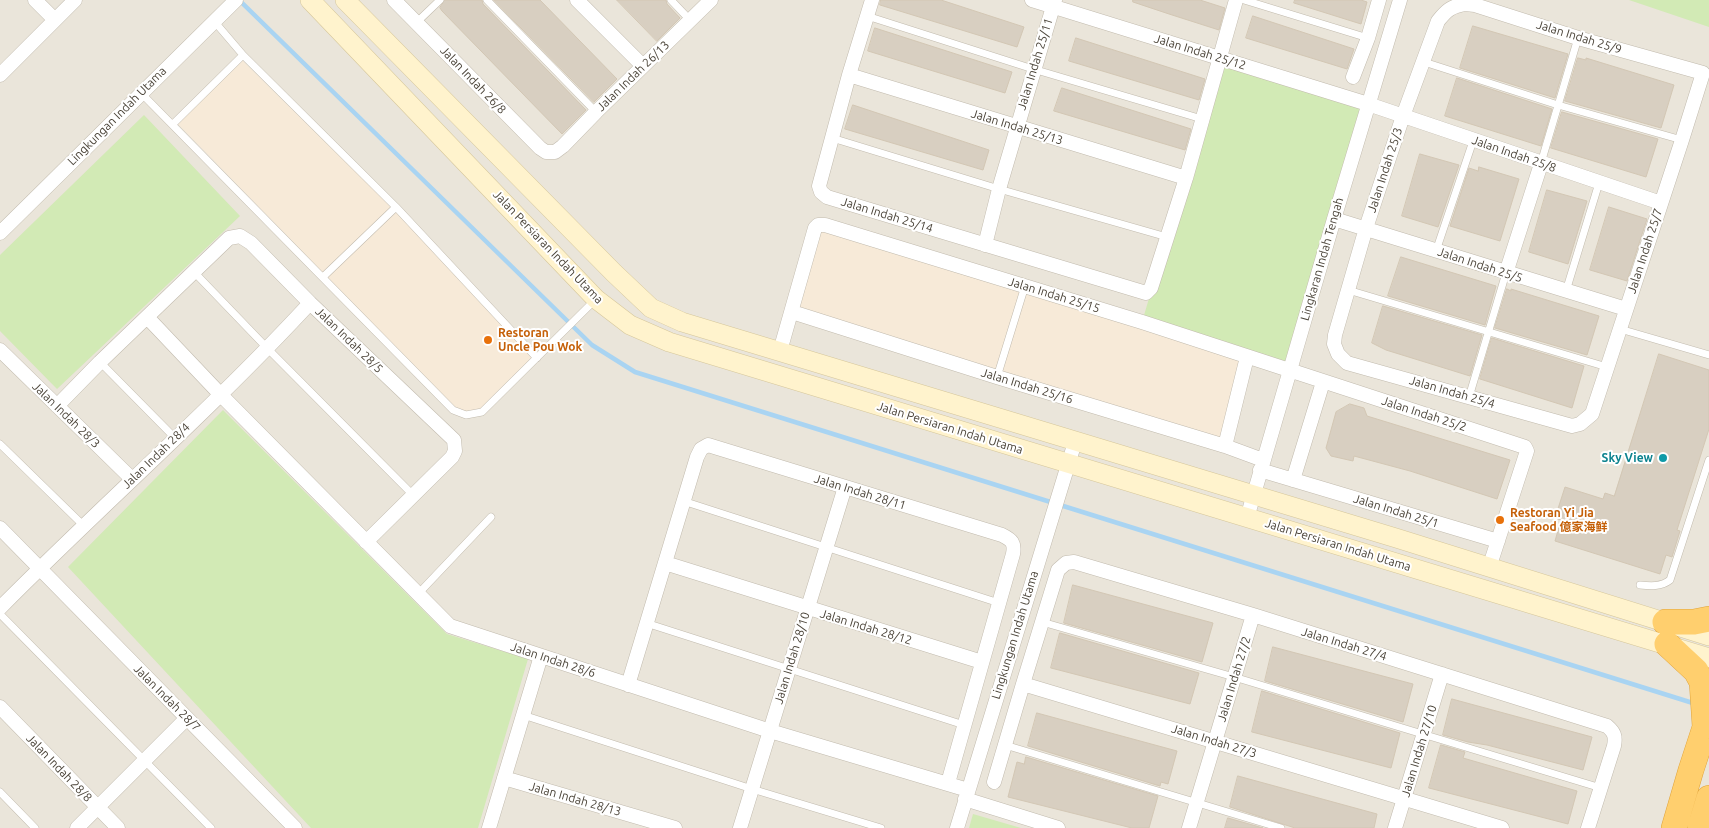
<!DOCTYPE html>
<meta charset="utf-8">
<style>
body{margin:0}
canvas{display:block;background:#f6f3ec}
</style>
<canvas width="1709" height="828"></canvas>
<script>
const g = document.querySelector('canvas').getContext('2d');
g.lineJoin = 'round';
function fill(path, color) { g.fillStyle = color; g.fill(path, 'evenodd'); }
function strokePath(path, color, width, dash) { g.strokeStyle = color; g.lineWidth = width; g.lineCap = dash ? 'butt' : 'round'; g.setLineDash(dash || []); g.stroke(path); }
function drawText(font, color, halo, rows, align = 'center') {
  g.font = font + ' Ubuntu,"Noto Sans SC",sans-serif'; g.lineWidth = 4; g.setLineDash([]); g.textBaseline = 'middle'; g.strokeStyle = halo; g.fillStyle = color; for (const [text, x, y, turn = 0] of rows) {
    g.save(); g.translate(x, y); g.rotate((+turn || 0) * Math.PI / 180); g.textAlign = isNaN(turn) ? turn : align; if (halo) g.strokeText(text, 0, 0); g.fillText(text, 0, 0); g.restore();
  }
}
fill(new Path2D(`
 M0,0h1709v828h-1709z`), '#eae5da');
fill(new Path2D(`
 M242,60l155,153 135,144 -51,52 -15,2 -12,-4 -276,-283z
 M820,229l217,66 203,65 -19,79 -422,-131z`), '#f7ead8');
fill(new Path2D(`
 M1629,0h80v27z
 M1220,58l148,46 -79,267 -147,-49z
 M144,115l96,101 -183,173 -57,-58v-76z
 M223,410l224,224 81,25 -50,169h-167l-243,-261z
 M973,814l48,14h-52z`), '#d2eab5');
strokePath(new Path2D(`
 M239,0l353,345 43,27 1061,332`), '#a9d4f2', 4.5);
const building = new Path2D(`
 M445,0h37l1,4 103,106 -24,24 -120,-123 -2,-3z
 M494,0h46l77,79 -23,23z
 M617,0h49l1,4 13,14 -23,23z
 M881,0h60l83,27 -7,20 -137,-42z
 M1133,0h67l25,8 -6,22 -50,-16 -36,-12z
 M1295,0h66l6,2 -6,22 -67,-21z
 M1253,16l101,33 -7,20 -101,-31z
 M1473,26l95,28 -13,44 -95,-30z
 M875,28l137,44 -7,21 -137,-42z
 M1076,38l129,41 -6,21 -130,-39z
 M1578,58l8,2v-2l88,27 -13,43 -96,-27z
 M1457,78l95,31 -11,37 -96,-30z
 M1062,88l129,41 -6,21 -131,-39z
 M853,105l136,45 -6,20 -138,-41z
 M1562,112l96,27 -12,38 -95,-29z
 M1420,154l39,11 -21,62 -36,-11z
 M1479,167l40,12 -19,62 -50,-15 19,-58 9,3z
 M1547,190l40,11 -19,63 -39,-12z
 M1609,207l38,12 -20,62 -37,-11z
 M1401,257l95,29 -11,39 -97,-29z
 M1507,289l4,2v-2l88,27 -12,39 -92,-27z
 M1383,306l99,29 -12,41 -84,-26 -14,-7z
 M1492,338l92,28 -12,42 -92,-29z
 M1659,354l50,16v59l-32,101 3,1 -8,26 -6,-2 -6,19 -105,-33 6,-21 -6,-2 10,-31 38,12 2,-6 9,3z
 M1350,404l14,4 3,8 143,44 -13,39 -87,-28 -56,-15 -1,5 -22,-5 -5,-8 10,-36z
 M1073,585l140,38 -11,39 -138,-39z
 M1060,633l139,40 -9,31 -139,-36z
 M1273,647l140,37 -10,38 -138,-41z
 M1262,691l138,42 -9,35 -139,-36z
 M1452,699l140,38 -9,33 -96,-25 -19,-3 -25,-7z
 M1037,713l140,38 -9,33 -7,-2 -1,4 -132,-40z
 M1441,745l24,7 -2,6 114,33 -9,33 -139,-36z
 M1026,757l132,39 -9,32h-17l-124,-31 9,-35 7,2z
 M1238,776l139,38 -3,14h-79l-65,-21z
 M1228,818l35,10h-38z`);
fill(building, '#d8cfc1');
strokePath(building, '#d3c7b4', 1);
const lane = new Path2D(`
 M487,0l109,112
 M671,0l19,20
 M1244,0l124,38
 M867,16l166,53 169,50
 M214,21l29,34 153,152 141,151
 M417,22l23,-22
 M1424,62l134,43 124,35
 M141,93l312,317 13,5 16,-3 113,-112
 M173,124l70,-69
 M832,138l167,51 168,48
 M1541,163l37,-125
 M1436,251l37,-110
 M194,272l74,77 146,147
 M323,277l73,-70
 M1348,290l259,77
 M1566,291l33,-108
 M1620,329l89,26
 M100,362l75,76
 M997,377l28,-91
 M1469,397l37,-124
 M0,444l84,82
 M683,501l316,102
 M1640,585c10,1 21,2 30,-5l39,-120
 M418,594l73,-77
 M0,614l211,214
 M1042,622l192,55 367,111
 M646,623l318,102
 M523,715l229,74 129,39
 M1005,745l276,83
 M0,792l35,36`);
const street = new Path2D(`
 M35,0l20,20
 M394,0l146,148 6,4h9l8,-6 33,-34 115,-112
 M577,0l66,66
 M872,0l-23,75 -30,111 2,6 6,5 319,96 5,-5 35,-110 50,-178
 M1032,0l336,104 293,99
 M1465,4l10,1 103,33 125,35 -21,67 -90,274 -12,10 -8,2 -225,-63 -9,-9 -4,-10 1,-9 31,-107 37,-112 35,-95c8,-10 13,-15 27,-17z
 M0,75l75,-75
 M849,75l337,103
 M1353,77l15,-39 11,-38
 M1334,219l292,90
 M0,233l236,-233
 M985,245l14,-56 56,-189
 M1506,273l35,-109
 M792,312l205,65 228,69 38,14
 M147,317l73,77 230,232 320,105 198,59
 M0,350l132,129
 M780,351l35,-123 3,-3h7l317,97 383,125 2,4 -38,117
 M57,406l43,-44 129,-124 11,-2 11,7 59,60 144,137 1,11 -3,6 -86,85
 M1225,446l22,-89
 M1260,470l238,71
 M1293,480l30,-98
 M1247,518l87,-299 66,-219
 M0,528l295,300
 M665,563l317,99
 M0,608c102,-103 212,-199 310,-305
 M1023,684l35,-114 8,-7 8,-1 179,53 354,111c7,6 9,10 7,20l-26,82
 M628,685l69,-228 4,-8 7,-4 294,90c10,5 13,8 11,19l-65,229
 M0,707l118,121
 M504,778l171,50
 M994,782l29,-98 479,144
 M965,799l93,29
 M77,828l110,-110
 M489,828l52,-172
 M740,828l105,-341
 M957,828l118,-386
 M1189,828l64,-213
 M1395,828l47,-154`);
const secondary = new Path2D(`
 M310,0l286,299 34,26 39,17 1040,316
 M345,0l269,273 37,35 31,14 714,216 313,98`);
const highway = new Path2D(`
 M1665,622h29l15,-3
 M1667,644l29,27 6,11 3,45
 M1674,828l17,-58 18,-55
 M1700,828l9,-30`);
strokePath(lane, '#c2bbae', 8);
strokePath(street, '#c2bbae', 15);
strokePath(secondary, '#d6c79b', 20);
strokePath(highway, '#e0a43c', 26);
strokePath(lane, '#fff', 7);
strokePath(street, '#fff', 14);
strokePath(secondary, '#fff3cd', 19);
strokePath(highway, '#ffcf6e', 25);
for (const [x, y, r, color] of [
 [488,340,5,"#e8710a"],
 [1663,458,5,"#0f9aa8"],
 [1500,520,5,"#e8710a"]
]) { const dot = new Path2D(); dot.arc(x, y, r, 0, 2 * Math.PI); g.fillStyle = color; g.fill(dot); strokePath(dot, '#fff', 2); }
drawText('12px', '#4b4439', '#fff', [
 ["Jalan Indah 25/9",1579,37,17],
 ["Jalan Indah 25/12",1200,52,17],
 ["Jalan Indah 25/11",1035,64,-73],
 ["Jalan Indah 26/13",633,76,-44],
 ["Jalan Indah 26/8",473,80,46],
 ["Lingkungan Indah Utama",117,116,-45],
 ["Jalan Indah 25/13",1017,127,17],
 ["Jalan Indah 25/8",1514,154,19],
 ["Jalan Indah 25/3",1385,170,-72],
 ["Jalan Indah 25/14",887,215,17],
 ["Jalan Persiaran Indah Utama",548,247,46],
 ["Jalan Indah 25/7",1645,251,-72],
 ["Lingkaran Indah Tengah",1322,259,-74],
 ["Jalan Indah 25/5",1480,265,18],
 ["Jalan Indah 25/15",1054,295,17],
 ["Jalan Indah 28/5",349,340,44],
 ["Jalan Indah 25/16",1027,386,17],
 ["Jalan Indah 25/4",1452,392,16],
 ["Jalan Indah 25/2",1424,414,18],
 ["Jalan Indah 28/3",66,415,44],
 ["Jalan Persiaran Indah Utama",950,428,17],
 ["Jalan Indah 28/4",156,456,-44],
 ["Jalan Indah 28/11",860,492,17],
 ["Jalan Indah 25/1",1396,511,17],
 ["Jalan Persiaran Indah Utama",1338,545,17],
 ["Jalan Indah 28/12",866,627,17],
 ["Lingkungan Indah Utama",1015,635,-73],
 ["Jalan Indah 27/4",1344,644,17],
 ["Jalan Indah 28/10",792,658,-73],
 ["Jalan Indah 28/6",553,660,18],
 ["Jalan Indah 27/2",1234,679,-73],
 ["Jalan Indah 28/7",167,698,45],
 ["Jalan Indah 27/3",1214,741,17],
 ["Jalan Indah 27/10",1419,751,-73],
 ["Jalan Indah 28/8",59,768,46],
 ["Jalan Indah 28/13",575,799,16]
]);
drawText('bold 12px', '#c56008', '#fff', [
 ["Restoran",498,333],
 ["Uncle Pou Wok",498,347],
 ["Restoran Yi Jia",1510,513],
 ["Seafood 億家海鲜",1510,527]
], 'left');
drawText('bold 12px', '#0d838f', '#fff', [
 ["Sky View",1653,458]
], 'right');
</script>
